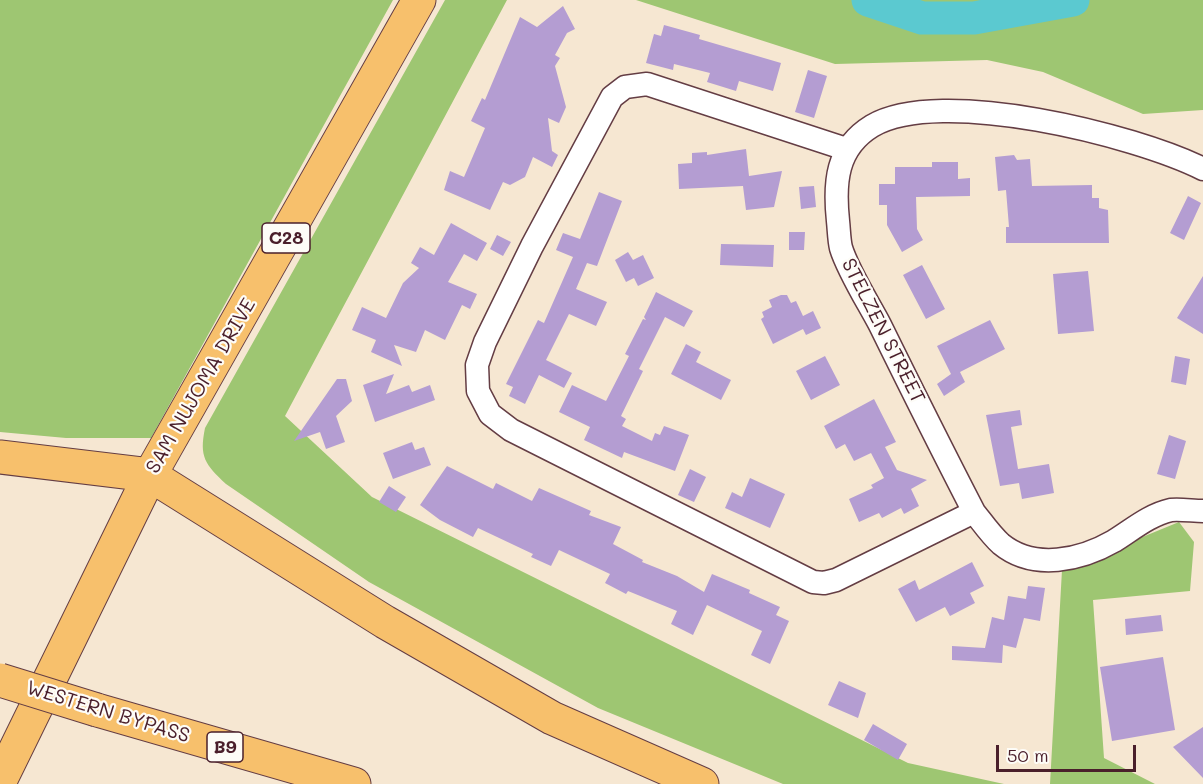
<!DOCTYPE html>
<style>
body{margin:0}
#map{position:relative;width:1203px;height:784px;overflow:hidden;background:#f6e7d2;font-family:Mali,sans-serif}
canvas{display:block}
.scale{position:absolute;left:996px;top:745px;width:140px;height:27px;box-sizing:border-box;border:3px solid #4a1f2b;border-top:0;padding-left:8px;font-size:18px;line-height:21px;white-space:nowrap;color:#4a1f2b;-webkit-text-stroke:4px #fdfcf7;paint-order:stroke}
</style>
<div id="map">
<canvas width="1203" height="784"></canvas>
<div class="scale">50 m</div>
</div>
<script>
const g = document.querySelector('canvas').getContext('2d');
g.lineJoin = 'round';
function fill(path, color) { g.fillStyle = color; g.fill(path, 'evenodd'); }
function strokePath(path, color, width, dash) { g.strokeStyle = color; g.lineWidth = width; g.lineCap = dash ? 'butt' : 'round'; g.setLineDash(dash || []); g.stroke(path); }
function drawText(font, color, halo, rows, align = 'center') {
  g.font = font + ' Mali,sans-serif'; g.lineWidth = 4.5; g.setLineDash([]); g.textBaseline = 'middle'; g.strokeStyle = halo; g.fillStyle = color; for (const [text, x, y, turn = 0] of rows) {
    g.save(); g.translate(x, y); g.rotate((+turn || 0) * Math.PI / 180); g.textAlign = isNaN(turn) ? turn : align; if (halo) g.strokeText(text, 0, 0); g.fillText(text, 0, 0); g.restore();
  }
}
fill(new Path2D(`
 M0,0h393l-242,438h-85l-66,-6z
 M445,0h62l-222,416 87,81 536,266 96,21h-221l-185,-76 -229,-126 -143,-98c-21,-20 -27,-27 -21,-56z
 M636,0h567v110l-60,4 -100,-42 -56,-12 -152,4z
 M1179,522l15,20 -4,49 -97,9 11,158 51,26h-105l12,-214z`), '#9ec672');
strokePath(new Path2D(`
 M868,0l54,18h52l99,-18`), '#5bc9d0', 33);
fill(new Path2D(`
 M563,6l12,23 -8,4 -12,22 5,3 -5,8 11,41 -7,16 -11,-5 4,33 6,4 -6,12 -19,-10 -8,20 -15,8 -7,-3 -13,28 -46,-20 6,-19 14,6 21,-49 -14,-7 11,-23 3,2 35,-83 17,10z
 M664,25l36,10 -1,4 82,24 -8,28 -34,-10 -3,10 -29,-9 3,-9 -36,-9 -1,6 -27,-7 8,-29 7,2z
 M808,70l19,6 -13,42 -19,-6z
 M746,149l3,27 33,-5 -8,36 -28,3 -3,-24 -64,3 -1,-25 14,-1v-10l15,-1v3z
 M1014,155l3,5 13,-1 2,27 60,-1v13h7v10l9,2 1,33h-103v-16h3l-3,-37 -8,1 -3,-34z
 M932,162h26v17l12,-1v18l-54,1 1,32 6,11 -21,12 -15,-27v-20h-8v-21h16v-17h37z
 M814,186l2,21 -15,2 -2,-22z
 M599,192l23,9 -25,65 -10,-3 -11,26 31,13 -11,24 -27,-12 -23,46 26,13 -8,15 -25,-13 -14,29 -16,-8 4,-9 -7,-3 32,-64 6,3 29,-66 -17,-7 7,-17 17,6z
 M1188,196l13,7 -17,37 -14,-7z
 M451,223l36,20 -10,18 -13,-7 -16,28 29,12 -7,15 -8,-4 -17,35 -20,-10 -9,22 -22,-7 8,21 -31,-14 5,-12 -24,-10 10,-23 24,11 17,-35 16,-15 -8,-5 9,-16 14,8z
 M789,232h16l-1,18h-15z
 M497,235l14,7 -8,14 -13,-7z
 M721,244l53,1 -1,22 -53,-2z
 M628,252l5,8 10,-5 11,23 -16,8 -4,-8 -8,4 -11,-22z
 M922,265l23,44 -19,10 -23,-44z
 M1088,271l6,60 -36,3 -5,-60z
 M1203,276v58l-26,-16z
 M656,292l37,19 -9,16 -19,-10 -26,52 4,2 -22,45 5,3 -4,7 30,15 3,-8 5,2 4,-9 25,9 -14,36 -51,-19 -2,6 -38,-18 6,-13 -31,-15 13,-27 34,16 23,-45 -4,-2 18,-35 3,1 -2,-3z
 M781,295h6l4,8 5,-2 7,15 10,-5 8,17 -15,7 -3,-6 -30,15 -12,-25 3,-2 -2,-5 10,-5 -3,-7z
 M990,320l15,29 -45,23 5,10 -21,14 -7,-12 14,-10 -14,-28z
 M686,344l15,8 -5,10 35,18 -10,20 -50,-26z
 M825,356l15,29 -29,15 -15,-29z
 M1175,356l15,3 -4,26 -15,-3z
 M394,374l-8,20 23,-9 3,7 18,-7 5,15 -60,22 -12,-37z
 M337,379h9l6,22 -16,15 9,26 -19,7 -6,-17 -26,9z
 M874,399l22,43 -11,5 12,23 30,10 -16,9 8,17 -15,8 -3,-6 -19,10 -3,-5 -20,9 -10,-23 24,-11 -2,-3 13,-7 -13,-25 -17,8 -9,-17 -9,5 -12,-23z
 M1020,410l2,15 -11,2 7,42 31,-5 5,29 -32,6 -3,-16 -19,3 -14,-71z
 M1169,435l17,6 -11,38 -18,-5z
 M412,442l3,8 9,-3 7,18 -38,14 -10,-26z
 M447,466l46,23 3,-6 36,18 7,-13 52,23 -2,4 32,12 -8,17 30,16 -1,2 35,14 27,16 8,-18 38,16 -1,3 31,14 -4,8 13,6 -19,43 -19,-9 11,-24 -55,-26 -14,30 -22,-11 6,-13 -49,-20 -2,3 -21,-11 5,-9 -51,-24 -8,16 -20,-9 2,-3 -55,-26 -5,9 -33,-17 -20,-15z
 M690,469l16,8 -12,25 -16,-7z
 M750,478l35,16 -15,34 -45,-20 7,-16 10,5z
 M389,486l17,11 -10,15 -17,-10z
 M972,562l12,24 -14,7 5,10 -25,13 -5,-9 -29,15 -18,-33 17,-9 4,10z
 M1028,586l17,2 -5,33 -16,-3 -8,30 -13,-3 -1,18 -50,-3v-14l33,2 7,-31 12,3 4,-24 18,3z
 M1161,615l2,16 -37,4 -1,-16z
 M1163,657l12,73 -63,11 -12,-74z
 M839,681l27,12 -8,25 -30,-13z
 M873,724l34,20 -9,16 -34,-20z
 M1203,727v51l-30,-31z`), '#b49dd2');
const minor = new Path2D(`
 M846,149l-199,-65 -22,3 -13,10 -80,149 -47,96 -8,23 1,26 12,23 21,16 302,152 11,1 12,-3 138,-68
 M1203,169c-68,-34 -263,-83 -331,-43 -36,22 -38,57 -34,95 1,9 1,19 3,27 7,23 28,56 39,77 31,63 62,125 94,187 8,10 17,23 27,32 33,27 80,16 113,-3 18,-11 35,-26 57,-31 10,-1 22,1 32,1`);
const highway = new Path2D(`
 M0,457l150,18 235,147 167,96 150,66
 M97,710l257,74
 M0,781l150,-306 269,-475`);
strokePath(minor, '#643d44', 25);
strokePath(highway, '#643d44', 35);
strokePath(minor, '#fff', 22);
strokePath(highway, '#f7c06c', 33);
const highwayBridge = new Path2D(`
 M0,680l97,30`);
strokePath(highwayBridge, '#643d44', 35, []);
strokePath(highwayBridge, '#f7c06c', 33);
for (const [x, y, w] of [
 [286,238,48],
 [225,747,36]
]) { const box = new Path2D(); box.roundRect(x - w / 2, y - 15, w, 30, 4.5); g.fillStyle = '#fdfcf7'; g.fill(box); strokePath(box, '#4a1f2b', 1.5); }
drawText('bold 18px', '#4a1f2b', null, [
 ["C28",286,238],
 ["B9",225,747]
]);
drawText('20px', '#4a1f2b', '#fdfcf7', [
 ["STELZEN STREET",883,331,63],
 ["SAM NUJOMA DRIVE",201,386,-60],
 ["WESTERN BYPASS",108,712,17]
]);
</script>
